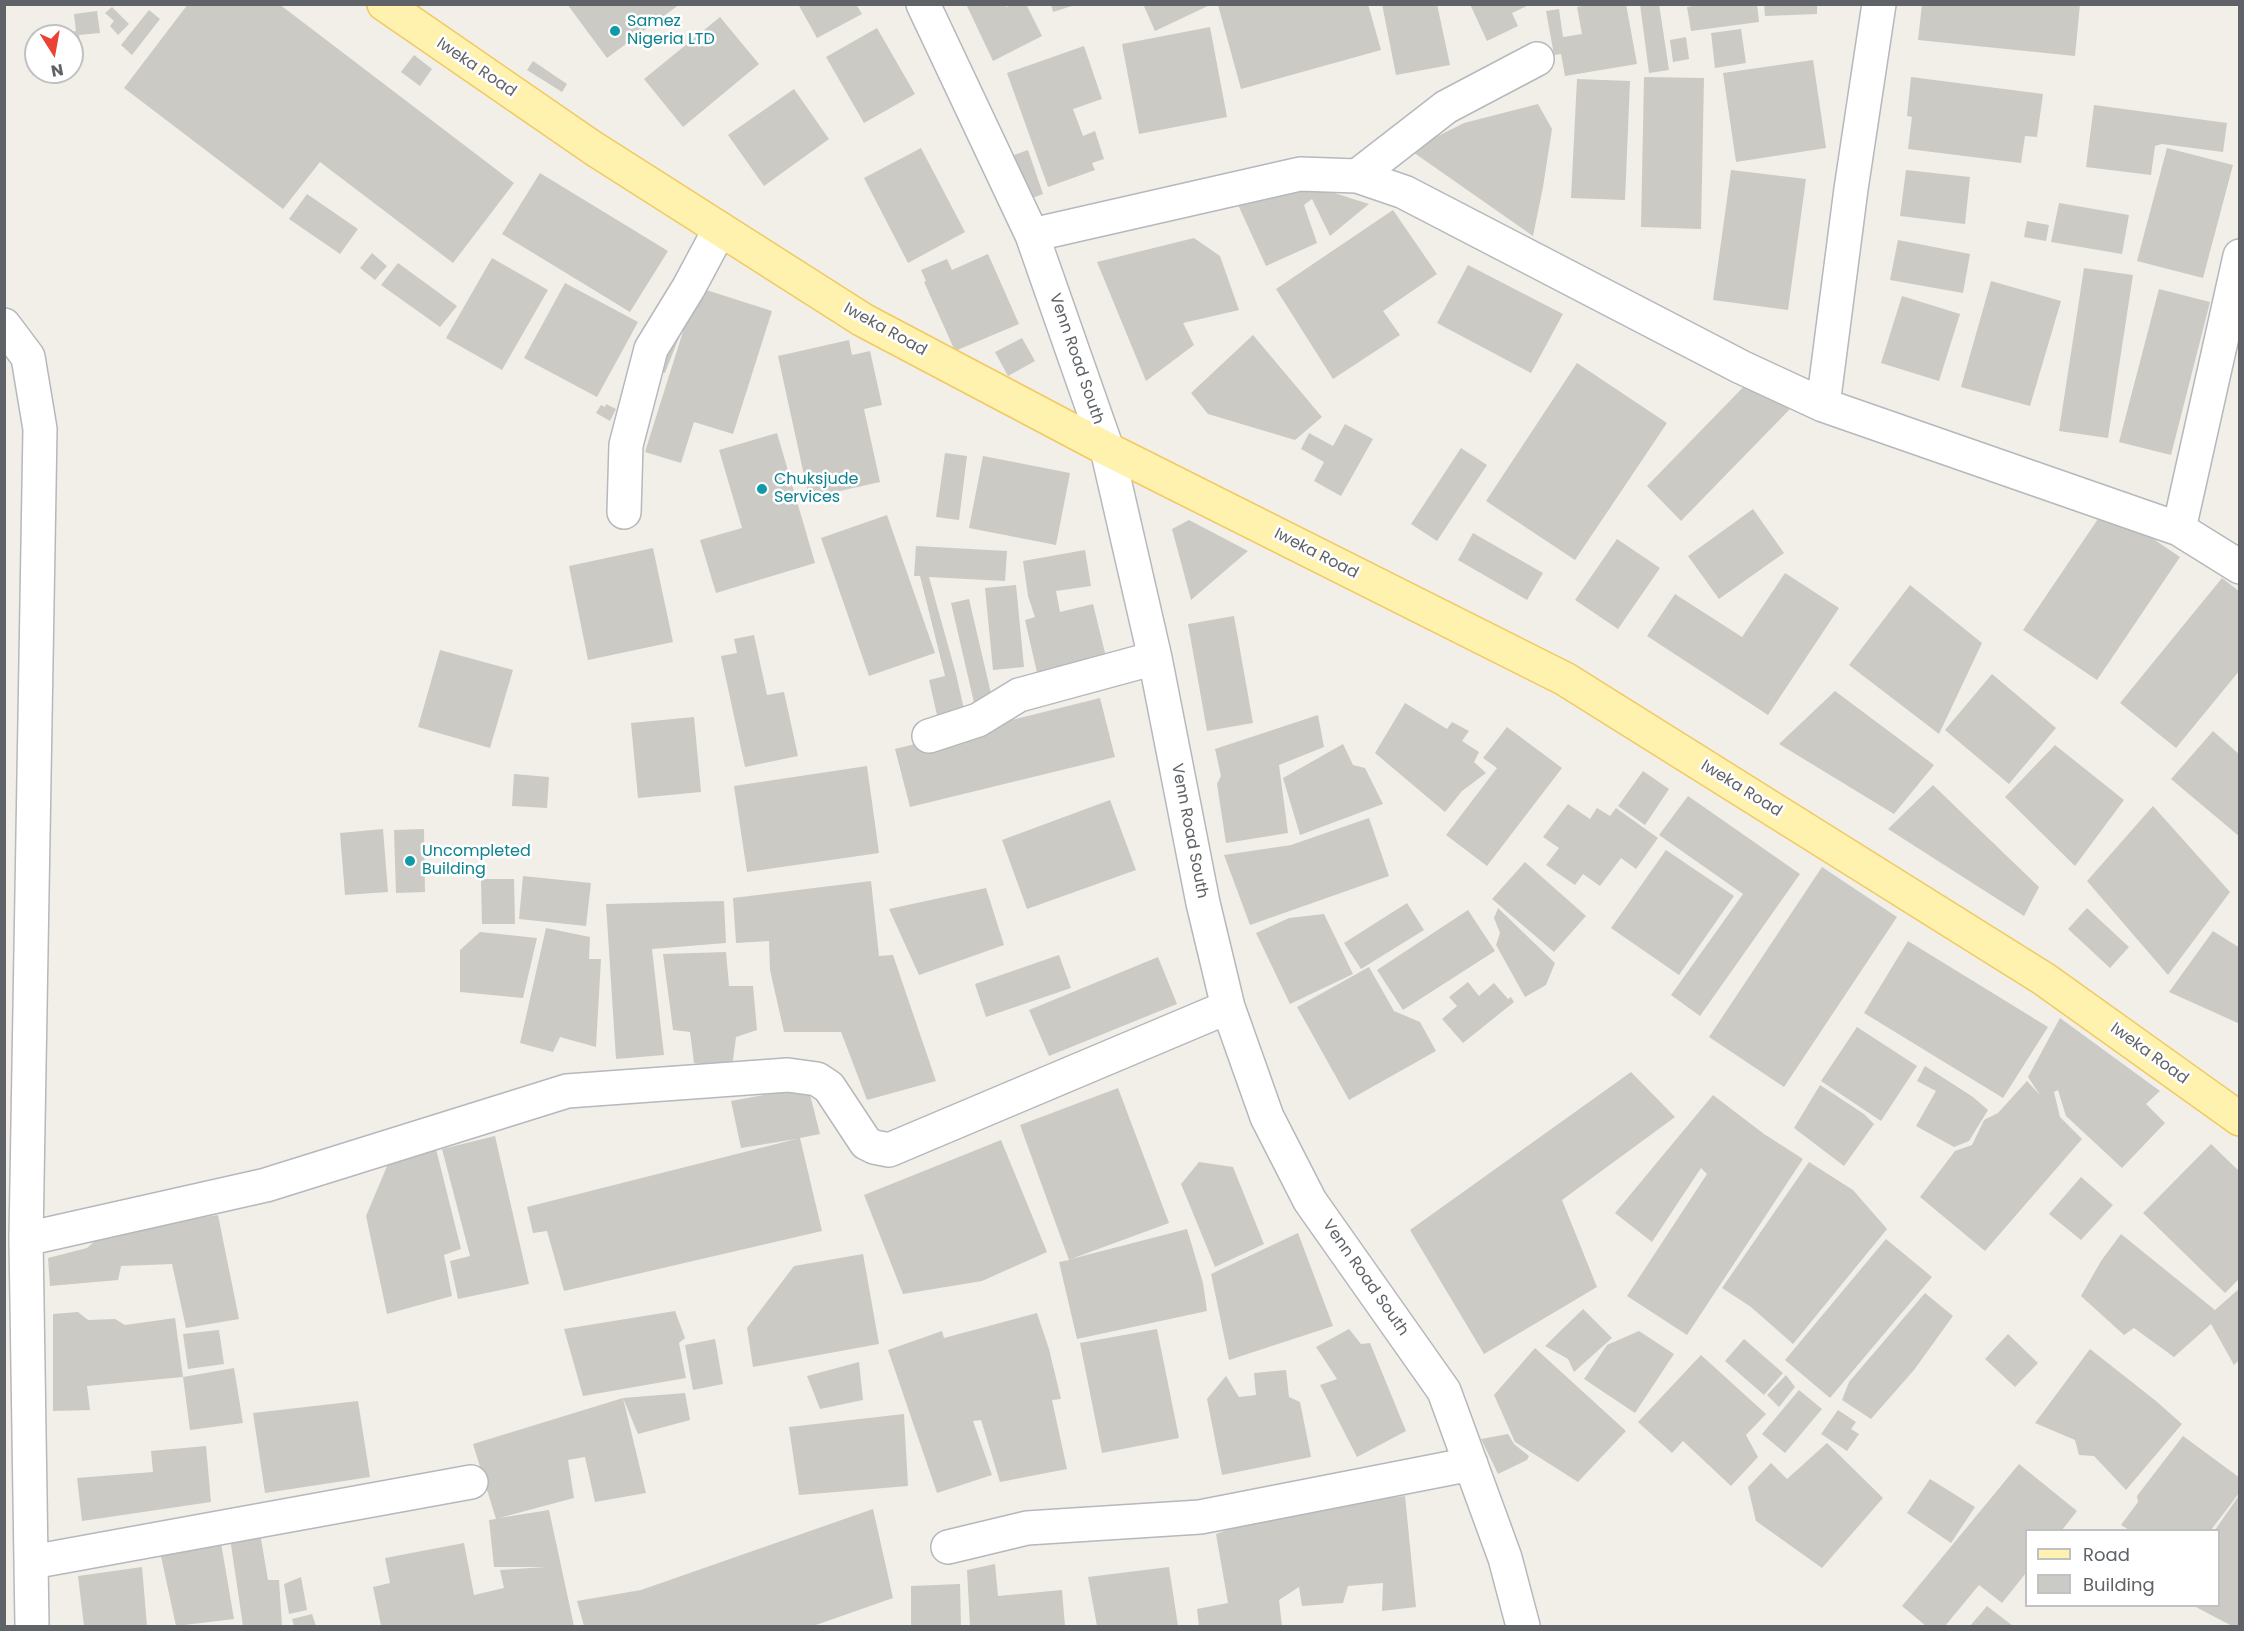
<!DOCTYPE html>
<style>
body{margin:0}
#map{position:relative;width:2244px;height:1631px;overflow:hidden;background:#f1efe8;font-family:Poppins,sans-serif}
canvas{display:block}
.frame{position:absolute;inset:0;border:6px solid #5f6368;pointer-events:none}
.legend{position:absolute;left:2025px;top:1529px;width:195px;height:78px;box-sizing:border-box;background:#fff;border:2px solid #bfc1c3;margin:0;padding:8px 10px;list-style:none;font-size:18px;color:#5f6368}
.legend li{display:flex;align-items:center;gap:12px;height:30px}
.legend b{width:30px;border:2px solid #bfc1c3}
.north{position:absolute;left:24px;top:24px;width:60px;height:60px;box-sizing:border-box;background:#fff;border:2px solid #bfc1c3;border-radius:50%;rotate:169deg;font-size:16px;font-weight:700;line-height:24px;text-align:center;color:#5f6368}
.north::after{content:'';display:block;margin:auto;width:21px;height:27px;background:#ea4335;clip-path:polygon(50% 0,100% 100%,50% 72%,0 100%)}
</style>
<div id="map">
<canvas width="2244" height="1631"></canvas>
<div class="frame"></div>
<ul class="legend">
<li><b style="height:8px;background:#fff2af"></b>Road</li>
<li><b style="height:16px;background:#cccac5"></b>Building</li>
</ul>
<div class="north">N</div>
</div>
<script>
const g = document.querySelector('canvas').getContext('2d');
g.lineJoin = 'round';
function fill(path, color) { g.fillStyle = color; g.fill(path, 'evenodd'); }
function strokePath(path, color, width, dash) { g.strokeStyle = color; g.lineWidth = width; g.lineCap = dash ? 'butt' : 'round'; g.setLineDash(dash || []); g.stroke(path); }
function drawText(font, color, halo, rows, align = 'center') {
  g.font = font + ' Poppins,sans-serif'; g.lineWidth = 5; g.setLineDash([]); g.textBaseline = 'middle'; g.strokeStyle = halo; g.fillStyle = color; for (const [text, x, y, turn = 0] of rows) {
    g.save(); g.translate(x, y); g.rotate((+turn || 0) * Math.PI / 180); g.textAlign = isNaN(turn) ? turn : align; if (halo) g.strokeText(text, 0, 0); g.fillText(text, 0, 0); g.restore();
  }
}
fill(new Path2D(`
 M188,4h91l235,179 -61,80 -133,-101 -37,47 -159,-121z
 M567,4h113l-73,54z
 M798,4h58l6,10 -45,24z
 M966,4h39l1,3 6,-3h14l16,32 -49,25z
 M1051,4h24v1l-22,7z
 M1143,4h69l-57,27z
 M1368,4l13,46 -140,39 -23,-84z
 M1382,4h55l13,61 -54,10z
 M1470,4h61l-19,9 6,13 -31,15z
 M1591,4h35l11,60 -72,12 -4,-22 -7,1 -8,-44 13,-2 4,28 19,-3 -5,-27z
 M1640,4h19l10,66 -20,3z
 M1704,4h53l2,18 -68,9 -4,-24z
 M1764,4h53v10l-52,2z
 M1922,4h158l-5,52 -157,-16z
 M112,7l17,17 -11,11 -8,-9 4,-5 -9,-8z
 M149,10l11,9 -28,36 -11,-10z
 M97,11l3,22 -21,2 2,12 -9,2v-13h-8v-4l12,-1 -2,-17z
 M720,17l39,47 -76,63 -39,-48z
 M1210,27l17,90 -88,17 -17,-90z
 M877,28l38,66 -51,29 -38,-66z
 M1741,29l5,34 -31,5 -4,-35z
 M1686,37l3,22 -16,3 -3,-22z
 M1084,46l18,53 -29,10 10,27 12,-5 9,28 -12,4 3,7 -47,17 -41,-114z
 M414,55l18,14 -12,17 -19,-14z
 M1813,60l13,88 -90,14 -13,-89z
 M533,61l34,23 -5,8 -35,-22z
 M1644,77l60,1 -3,151 -60,-2z
 M1911,77l132,17 -6,43 -12,-1 -4,27 -113,-14 4,-32 -5,-1z
 M1577,79l53,2 -5,119 -54,-2z
 M794,89l35,50 -65,47 -36,-51z
 M1538,104l14,25 -9,58 -10,49 -123,-86 54,-27z
 M2094,105l133,18 -4,29 -61,-8 -7,2 -4,29 -65,-8z
 M921,148l44,84 -57,31 -44,-85z
 M2167,148l66,17 -30,113 -66,-17z
 M1028,150l15,44 -13,5 -16,-44z
 M1731,170l75,9 -18,131 -75,-10z
 M1906,170l64,7 -5,47 -65,-8z
 M540,173l128,78 -38,61 -128,-78z
 M1303,183l66,21 -39,32 -18,-37 -8,6 13,38 -51,23 -32,-70z
 M307,194l51,35 -18,25 -51,-35z
 M2059,203l70,12 -7,39 -71,-12z
 M1393,210l44,64 -54,37 17,24 -67,44 -57,-90z
 M2027,221l22,4 -3,16 -22,-4z
 M1194,238l26,18 19,54 -56,13 11,22 -48,36 -49,-119z
 M1898,240l72,14 -7,39 -73,-13z
 M372,253l15,13 -12,14 -15,-12z
 M988,254l31,70 -64,27 -31,-69 2,-1 -5,-11 26,-11 5,11z
 M492,258l56,32 -46,80 -56,-32z
 M398,263l59,43 -17,21 -59,-42z
 M1468,265l95,49 -32,59 -94,-50z
 M2084,268l49,7 -25,163 -49,-7z
 M1991,281l70,20 -31,105 -69,-19z
 M565,283l73,39 -41,75 -73,-39z
 M697,287l75,24 -39,123 -39,-12 -13,41 -36,-11z
 M2159,289l51,13 -39,153 -52,-13z
 M1902,296l58,18 -21,67 -58,-18z
 M683,327l-18,46 -8,-3z
 M1253,335l69,82 -27,23 -87,-26 -17,-21z
 M1022,338l13,23 -27,15 -13,-24z
 M849,340l3,15 18,-4 12,54 -18,4 16,73 -71,16 -31,-142z
 M1577,363l90,60 -92,137 -89,-59z
 M1755,375l35,34 -109,112 -34,-35z
 M606,404l10,5 -6,12 -14,-8 5,-8 4,2z
 M1345,424l28,15 -32,57 -27,-15 10,-19 -23,-13 8,-16 24,13z
 M777,433l38,130 -99,30 -16,-53 42,-12 -23,-78z
 M1461,448l26,17 -50,76 -26,-17z
 M945,453l22,3 -8,64 -23,-3z
 M983,456l87,17 -14,72 -87,-17z
 M2106,507l74,50 -83,123 -74,-50z
 M1753,509l31,44 -65,46 -31,-43z
 M887,515l48,138 -66,23 -48,-138z
 M1189,520l59,31 -57,49 -19,-71z
 M1473,533l70,40 -16,27 -69,-40z
 M1617,539l43,29 -42,61 -43,-29z
 M916,546l91,5 -2,30 -76,-4 27,97 10,44 -27,6 -10,-44 16,-4 -25,-100h-6z
 M653,548l20,94 -85,18 -19,-94z
 M1085,550l6,36 -35,5 4,21 33,-8 14,57 -69,16 -13,-57 10,-3 -7,-21 -5,-35z
 M1785,573l54,35 -71,107 -121,-79 28,-42 67,43z
 M2222,578l18,14v78l-64,78 -56,-45z
 M1016,585l8,82 -31,3 -8,-82z
 M1910,585l72,58 -43,91 -90,-69z
 M969,599l24,103 -18,5 -24,-104z
 M1234,616l19,107 -46,8 -19,-107z
 M754,635l13,60 17,-3 14,64 -53,11 -24,-111 16,-3 -3,-14z
 M440,650l73,20 -23,78 -72,-21z
 M1992,674l64,54 -47,56 -64,-54z
 M1835,691l99,74 -40,49 -115,-70z
 M1100,698l15,59 -205,50 -15,-58z
 M1405,703l42,26 5,-7 17,9 -7,10 17,11 -5,10 12,11 -24,18 -17,21 -70,-59z
 M1318,715l6,32 -45,18 9,68 -62,10 -9,-59 4,-8 -6,-27z
 M694,717l7,75 -63,6 -7,-75z
 M1507,727l55,41 -75,98 -41,-31 51,-67 -14,-10z
 M2213,731l27,24v82l-69,-58z
 M1343,744l10,21 12,3 18,36 -83,31 -17,-57z
 M2055,745l69,55 -49,66 -70,-69z
 M867,766l12,87 -132,19 -13,-86z
 M1643,771l26,18 -24,36 -27,-19z
 M514,774l35,3 -2,31 -35,-2z
 M1933,785l106,102 -15,29 -136,-87z
 M1688,796l112,78 -100,142 -29,-21 72,-101 -84,-59z
 M1110,800l26,70 -109,39 -25,-69z
 M1568,804l22,15 7,-11 13,8 6,-8 42,30 -22,31 -15,-11 -21,28 -17,-12 -8,11 -29,-20 13,-17 -16,-11z
 M2153,806l77,86 -62,83 -81,-94z
 M1369,818l20,58 -139,49 -26,-70 67,-10z
 M383,829l5,63 -43,3 -5,-62z
 M424,829l1,63 -29,1 -2,-63z
 M1666,850l68,46 -55,79 -68,-47z
 M1525,862l61,54 -32,36 -62,-53z
 M1822,867l75,50 -113,170 -75,-50z
 M523,876l68,7 -5,43 -67,-7z
 M481,879h33l1,45h-33z
 M871,881l8,75 14,-1 43,126 -69,19 -26,-68h-57l-14,-62 -1,-29 -33,2 -3,-45z
 M986,888l18,57 -85,30 -30,-66z
 M724,901l2,42 -74,6 12,106 -48,4 -10,-155z
 M1407,903l17,27 -63,39 -17,-26z
 M1498,908l57,55 -9,22 -21,12 -29,-52 4,-12 -6,-15z
 M2087,908l42,39 -19,21 -42,-39z
 M1468,910l27,41 -92,59 -26,-40z
 M1324,914l29,60 -63,30 -34,-71 33,-15z
 M546,928l44,9 -1,22h12l-5,88 -36,-10 -7,15 -33,-9z
 M2213,931l27,17v76l-71,-32z
 M480,932l57,6 -14,60 -63,-6v-42z
 M1908,941l140,86 -45,71 -139,-85z
 M726,952l3,34h24l4,44 -21,7 -4,31 -38,-5 -4,-31 -17,-2 -10,-76z
 M1059,955l12,33 -85,29 -11,-33z
 M1158,957l19,47 -128,52 -20,-46z
 M1369,967l25,44 26,11 16,29 -87,49 -52,-93z
 M1468,982l11,14 15,-13 14,16 3,-2 3,5 -51,41 -21,-24 15,-13 -8,-9z
 M2060,1018l100,73 -14,13 19,19 -43,45 -56,-52 -8,-26 -4,2 6,25 22,22 -97,112 -65,-54 35,-46 17,-6 12,-25 14,-7 29,-32 13,14 -12,-18z
 M1857,1027l60,39 -36,55 -60,-40z
 M1925,1066l48,31 15,13 -19,31 -15,6 -38,-21 20,-35 -19,-10z
 M1631,1072l44,45 -113,83 35,87 -113,67 -74,-124z
 M1820,1085l44,29 10,10 -30,42 -50,-38z
 M808,1087l12,47 -20,4 22,93 -258,60 -17,-60 -14,2 -6,-26 269,-68 -55,9 -10,-47z
 M1118,1088l51,135 -98,36 116,-30 16,54 4,28 -130,28 -18,-77 10,-2 -49,-135z
 M1713,1095l51,39 39,25 -116,176 -60,-39 80,-122 -6,-6 -49,74 -37,-29z
 M495,1136l34,148 -71,15 -8,-38 20,-5 -28,-107z
 M1001,1140l46,112 -65,29 -79,13 -39,-99z
 M2211,1144l29,28v106l-15,15 -82,-80z
 M436,1149l25,100 -17,6 8,41 -65,18 -21,-98 24,-57z
 M1199,1162l34,5 31,77 -49,23 -34,-83z
 M1809,1162l44,28 34,39 -94,115 -42,-37 -29,-19z
 M2081,1177l32,28 -32,35 -32,-26z
 M218,1215l21,104 -53,9 -14,-64 -51,2 -3,14 -68,6 -2,-28 39,-10 18,-16z
 M1298,1233l35,93 -104,34 -18,-86z
 M2121,1234l94,76 25,-22v71l-6,6 -23,-41 -37,33 -40,-29 -10,7 -43,-39 20,-35z
 M1886,1239l46,38 -102,121 -45,-38z
 M863,1254l16,90 -126,23 -6,-39 47,-62z
 M1925,1293l28,23 -39,54 -43,49 -29,-19 7,-18z
 M1583,1309l29,29 -38,34 -6,-13 -23,-13z
 M675,1311l10,27 -6,5 7,35 -103,18 -19,-67z
 M78,1312l10,8 27,-1 10,6 50,-7 8,59 -96,9 3,24 -37,1v-97z
 M1037,1313l12,36 12,50 -9,1 15,69 -67,13 -19,-62 -8,1 19,54 -55,18 -49,-143 54,-19 2,7z
 M1157,1329l22,109 -77,15 -22,-110z
 M1349,1329l12,15 9,-1 36,88 -49,26 -37,-72 17,-6 -21,-32z
 M219,1330l5,34 -36,5 -5,-35z
 M1639,1331l35,23 -39,59 -51,-34 23,-34z
 M2008,1334l30,29 -23,24 -30,-28z
 M715,1339l8,45 -30,6 -8,-45z
 M1744,1339l39,34 -19,22 -39,-34z
 M1535,1348l91,83 -48,51 -63,-40 -21,-47z
 M2090,1349l66,52 26,23 -56,66 -32,-34 -15,-1 -4,-15 -40,-17z
 M1701,1355l65,59 -20,21 12,22 -27,29 -48,-45 -11,12 -34,-31z
 M859,1362l4,38 -43,9 -13,-33z
 M234,1368l9,55 -53,7 -7,-53z
 M1286,1370l3,27 11,5 11,55 -89,18 -15,-76 19,-23 13,21 17,-2 -2,-22z
 M1786,1375l9,12 -16,20 -12,-12z
 M1799,1390l23,19 -37,44 -23,-19z
 M685,1393l5,27 -52,14 -15,-36z
 M623,1398l23,95 -51,9 -10,-45 -17,3 6,38 -75,20 50,-8 25,116h-193l-8,-39 17,-4 -5,-25 79,-15 10,52 30,-7 -4,-18 46,-3h-52l-5,-47 7,-1 -23,-75z
 M358,1401l12,76 -105,16 -12,-80z
 M1838,1410l18,12 -5,7 8,5 -12,17 -26,-17z
 M904,1414l4,72 -109,9 -10,-68z
 M1508,1434l6,10 15,12 -2,4 -29,14 -17,-35z
 M2183,1436l57,42v14l-29,38h-82l-8,-5 17,-23 -1,-6z
 M1827,1443l56,55 -61,70 -66,-47 -8,-34 23,-24 16,16z
 M206,1446l5,56 -129,19 -5,-43 76,-6 -2,-21z
 M2019,1464l58,47 -15,19h-36v43l-24,30 -23,-18 -34,41h-19l-24,-20z
 M1930,1479l45,28 -24,36 -44,-30z
 M2240,1494v132h-8l-38,-20h24v-76h-3z
 M1405,1496l11,111 -34,4 1,-28 -35,3 -5,17 -41,3 -3,-19 -20,13 3,26h-83l-2,-17 31,-6 -12,-69 24,-9 100,-21z
 M873,1509l20,89 -80,28h-229l-7,-25 64,-11z
 M260,1533l8,47h11l3,46h-39l-13,-88z
 M220,1537l14,82 -58,7 -17,-79z
 M995,1564l3,32 64,-6 3,36h-95l-3,-56z
 M142,1567l5,59h-63l-6,-50z
 M1169,1567l9,59h-81l-9,-49z
 M301,1577l6,33 -18,4 -5,-30z
 M960,1584l1,42h-50v-40z
 M1987,1606l26,20h-43z
 M312,1614l4,12h-22l-2,-7z`), '#cccac5');
const minor = new Path2D(`
 M923,4l109,231 75,214 48,209 48,245 25,104 39,110 43,84 134,190 61,167 18,68
 M1357,176l89,-69 91,-48
 M1032,235l268,-61 57,2 47,16 337,175 82,38 356,124 61,38
 M4,325l24,32 12,72 -14,810 6,387
 M1823,405l28,-216 28,-185
 M624,512l2,-67 25,-96 38,-62 31,-58
 M2179,529l61,-273
 M929,736l49,-16 41,-25 136,-37
 M26,1239l240,-54 301,-94 221,-16 29,4 12,8 37,56 8,4 15,3 339,-143
 M948,1547l79,-19 173,-11 271,-53
 M32,1562l439,-80`);
const major = new Path2D(`
 M384,4l209,144 270,172 244,129 458,230 479,300 196,140`);
strokePath(minor, '#b5b8bc', 36);
strokePath(major, '#f2c960', 36);
strokePath(minor, '#fff', 33);
strokePath(major, '#fff2af', 33);
for (const [x, y, r, color] of [
 [615,31,6,"#0f9aa8"],
 [762,489,6,"#0f9aa8"],
 [410,861,6,"#0f9aa8"]
]) { const dot = new Path2D(); dot.arc(x, y, r, 0, 2 * Math.PI); g.fillStyle = color; g.fill(dot); strokePath(dot, '#fff', 2); }
drawText('16px', '#0d838f', '#fff', [
 ["Samez",627,22],
 ["Nigeria LTD",627,40],
 ["Chuksjude",774,480],
 ["Services",774,498],
 ["Uncompleted",422,852],
 ["Building",422,870]
], 'left');
drawText('16px', '#5f6368', '#fff', [
 ["Iweka Road",476,68,34],
 ["Iweka Road",885,330,29],
 ["Venn Road South",1076,359,71],
 ["Iweka Road",1316,554,27],
 ["Iweka Road",1741,789,32],
 ["Venn Road South",1189,831,79],
 ["Iweka Road",2149,1054,36],
 ["Venn Road South",1365,1278,55]
]);
</script>
